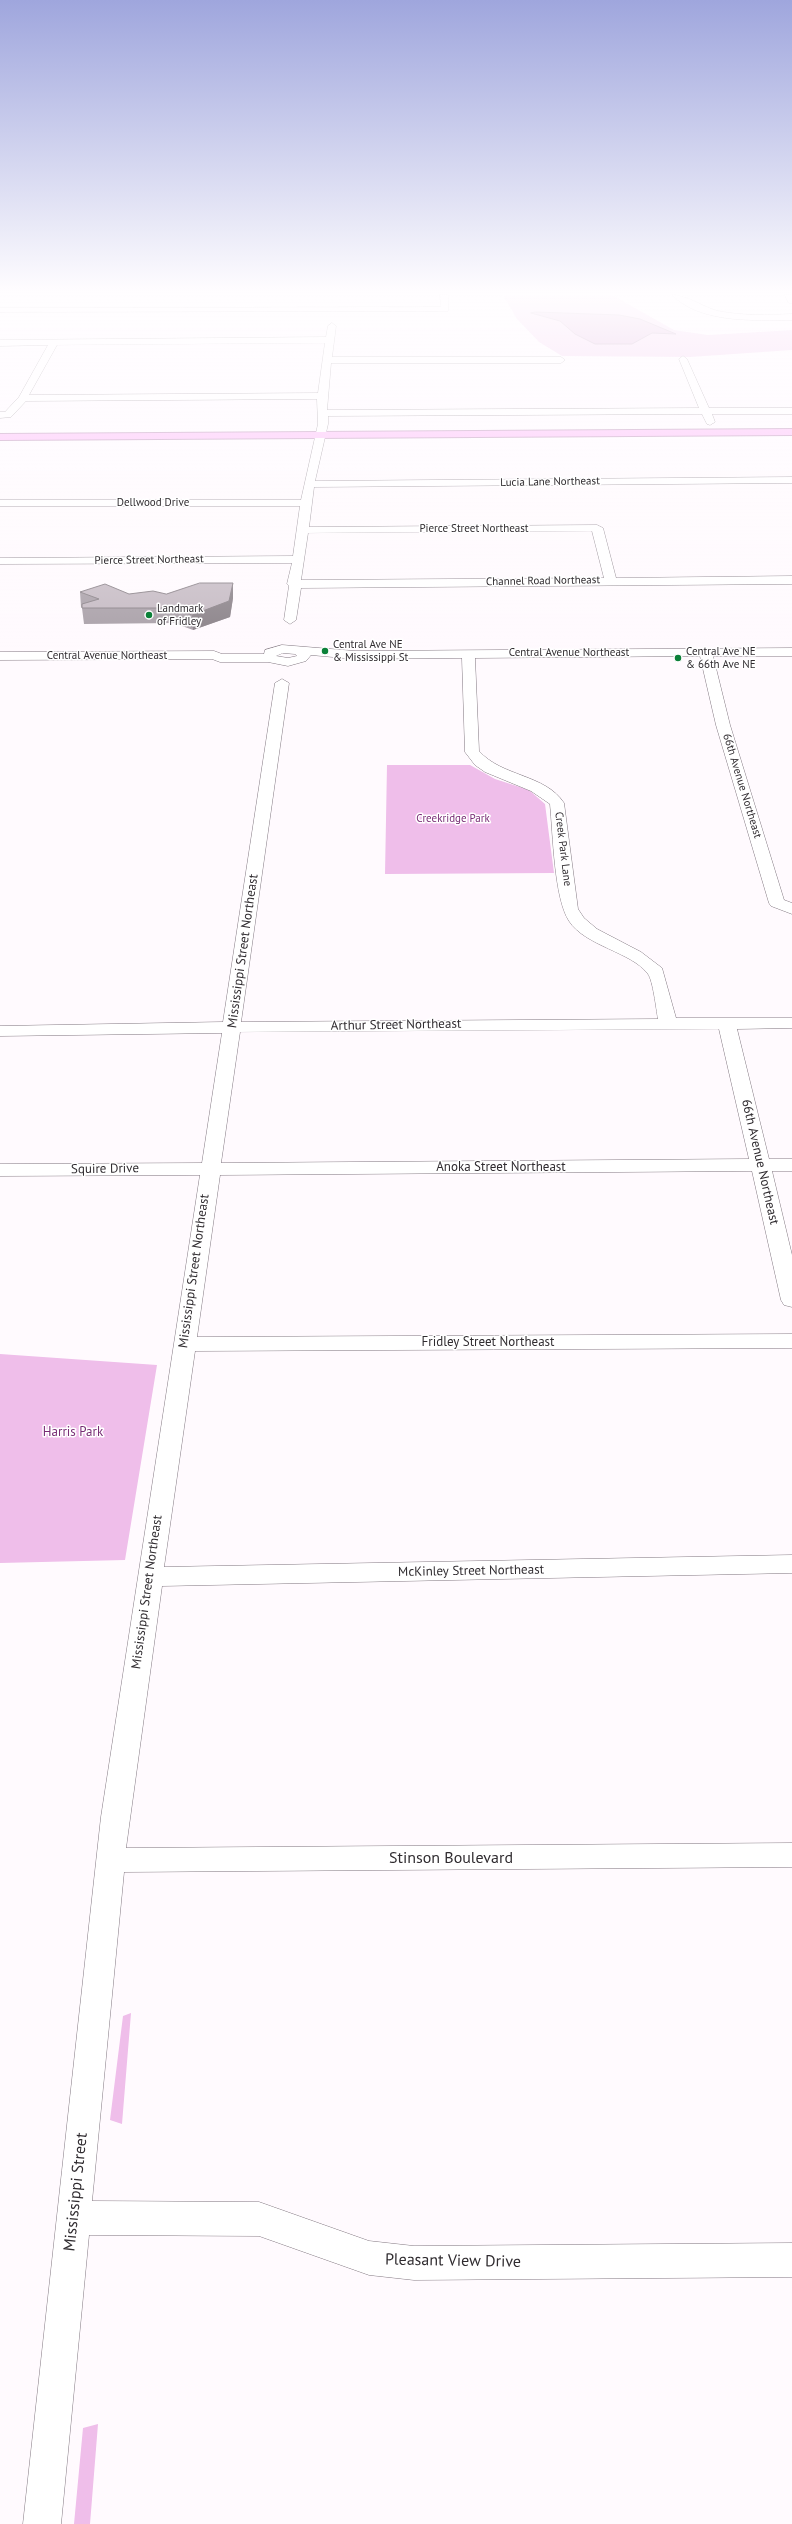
<!DOCTYPE html>
<style>
body{margin:0}
canvas{display:block;background:#fffafe}
</style>
<canvas width="792" height="2524"></canvas>
<script>
const g = document.querySelector('canvas').getContext('2d');
g.lineJoin = 'round';
function fill(path, color) { g.fillStyle = color; g.fill(path, 'evenodd'); }
function strokePath(path, color, width, dash) { g.strokeStyle = color; g.lineWidth = width; g.lineCap = dash ? 'butt' : 'round'; g.setLineDash(dash || []); g.stroke(path); }
function drawText(font, color, halo, rows, align = 'center') {
  g.font = font + ' "PT Sans",sans-serif'; g.lineWidth = 3; g.setLineDash([]); g.textBaseline = 'middle'; g.strokeStyle = halo; g.fillStyle = color; for (const [text, x, y, turn = 0] of rows) {
    g.save(); g.translate(x, y); g.rotate((+turn || 0) * Math.PI / 180); g.textAlign = isNaN(turn) ? turn : align; if (halo) g.strokeText(text, 0, 0); g.fillText(text, 0, 0); g.restore();
  }
}
fill(new Path2D(`
 M503,295h109l62,35 34,5 84,-5v20l-102,7 -128,-1 -23,-14 -22,-23z
 M387,765h83l25,14 34,11 16,14 9,69 -169,1z
 M0,1354l157,11 -32,195 -125,3z
 M131,2013l-9,111 -12,-4 13,-104z
 M98,2424l-8,100h-16l9,-96z`), '#efbeea');
const water = new Path2D(`
 M536,312l83,3 21,4 36,15 -24,-1 -20,11h-37l-20,-10 -15,-13 -29,-8z`);
fill(water, '#d292cd');
strokePath(water, '#a1739e', 1);
const minor = new Path2D(`
 M440,295h8v16l-448,1v-4l441,-1z
 M672,295c16,0 30,12 46,16 24,5 50,4 74,3v6c-37,0 -91,4 -120,-25z
 M785,295h7v8h-3z
 M332,323l4,3 -4,31h229l4,3 -4,3h-230l-4,47 372,-2 -20,-49 4,-3 4,3 22,49h83v6h-80l3,8 -5,3 -3,-1 -5,-10 -374,2v8l-13,57 477,-4v6l-478,4 -5,40 288,-2 6,3 13,50 176,-2v8l-491,4 -5,32 -6,4 -6,-4 5,-34 -2,-2 5,-21 -292,1v-6l293,-2 7,-50h-300v-6h301l17,-76 -1,-25 -291,2 -15,16 -11,1v-6h5l14,-15 29,-52 -48,1v-6l326,-3 2,-11zM325,343l-7,50 -289,2 28,-50zM592,531l12,47 -303,2 7,-47z
 M282,645l73,6 437,-3v8h-79l17,69 54,175 8,3v11l-21,-8 -2,-3 -53,-178 -16,-69 -225,2 4,93c23,26 66,23 85,52l14,106 6,9 13,11 44,23 21,16 14,50h116v10l-55,1 32,130h23v12h-20l20,84v52l-8,-2 -3,-5 -29,-129 -532,4 -23,162 595,-3v14l-597,3 -31,216 628,-12v18l-630,13 -36,262 666,-5v24l-668,5 -32,329 167,1 110,39 45,5 378,-3v34l-378,3 -45,-5 -110,-39 -170,-1 -28,289h-38l78,-707 99,-642 -200,1v-12l202,-1 20,-130 -222,3v-10l223,-4 52,-339 7,-4 7,4 -48,339 417,-3c-2,-11 -5,-38 -10,-45 -16,-22 -63,-28 -79,-53 -15,-23 -16,-87 -19,-117l-19,-13 -46,-19 -10,-7 -10,-13 -3,-94 -107,1 -44,-4 -5,6 -18,5 -20,-4h-48l-8,-3 -212,1v-8l214,-1 8,3h42l1,-4zM283,653l12,1 2,2 -9,2 -12,-2zM719,1029l30,130 -528,4 19,-131z`);
const highway = new Path2D(`
 M792,429v6l-792,5v-6z`);
strokePath(minor, '#837982', 1);
strokePath(highway, '#b584b1', 2);
fill(minor, '#fff');
fill(highway, '#fdb3f7');
fill(new Path2D(`
 M80,592l49,2h37l67,4 -3,19 -37,13 -19,-7 -90,1 -2,-16 -1,-1z`), '#a9a0a8');
fill(new Path2D(`
 M233,583v15l-3,19 -37,13 -1,-15z`), '#8a8288');
const building = new Path2D(`
 M200,583h33l-4,18 -37,14 -19,-7h-91v-4l17,-5 -19,-7 25,-8 24,10 24,-3 13,3z`);
fill(building, '#c5bac3');
strokePath(building, '#8a8288', 1);
const sky = g.createLinearGradient(0, 0, 0, 649);
sky.addColorStop(0, '#9fa6dd');
sky.addColorStop(0.45, '#fffdff');
sky.addColorStop(1, '#fffdff00');
g.fillStyle = sky;
g.fillRect(0, 0, 792, 649);
for (const [x, y, r, color] of [
 [149,615,4,"#0b8139"],
 [325,651,4,"#0b8139"],
 [678,658,4,"#0b8139"]
]) { const dot = new Path2D(); dot.arc(x, y, r, 0, 2 * Math.PI); g.fillStyle = color; g.fill(dot); strokePath(dot, '#fff', 1.5); }
drawText('11px', '#302c30', '#fff', [
 ["Lucia Lane Northeast",550,482,-1],
 ["Dellwood Drive",153,503],
 ["Pierce Street Northeast",474,529],
 ["Pierce Street Northeast",149,560,-1],
 ["Channel Road Northeast",543,581,-1],
 ["Central Avenue Northeast",569,653],
 ["Central Avenue Northeast",107,656],
 ["66th Avenue Northeast",742,786,73],
 ["Creek Park Lane",563,849,83]
]);
drawText('11px', '#302c30', '#fff', [
 ["Landmark",157,609],
 ["of Fridley",157,622],
 ["Central Ave NE",333,645],
 ["& Mississippi St",333,658],
 ["Central Ave NE",686,652],
 ["& 66th Ave NE",686,665]
], 'left');
drawText('11px', '#782d75', '#fff', [
 ["Creekridge Park",453,819]
]);
drawText('13px', '#302c30', '#fff', [
 ["Mississippi Street Northeast",243,951,-82],
 ["Arthur Street Northeast",396,1025,-1],
 ["66th Avenue Northeast",760,1162,77],
 ["Anoka Street Northeast",501,1167],
 ["Squire Drive",105,1169,-1],
 ["Mississippi Street Northeast",194,1271,-82],
 ["Fridley Street Northeast",488,1342],
 ["McKinley Street Northeast",471,1571,-1],
 ["Mississippi Street Northeast",147,1592,-82]
]);
drawText('13px', '#782d75', '#fff', [
 ["Harris Park",73,1432]
]);
drawText('16px', '#302c30', '#fff', [
 ["Stinson Boulevard",451,1858],
 ["Mississippi Street",76,2192,-84],
 ["Pleasant View Drive",453,2261,1]
]);
</script>
